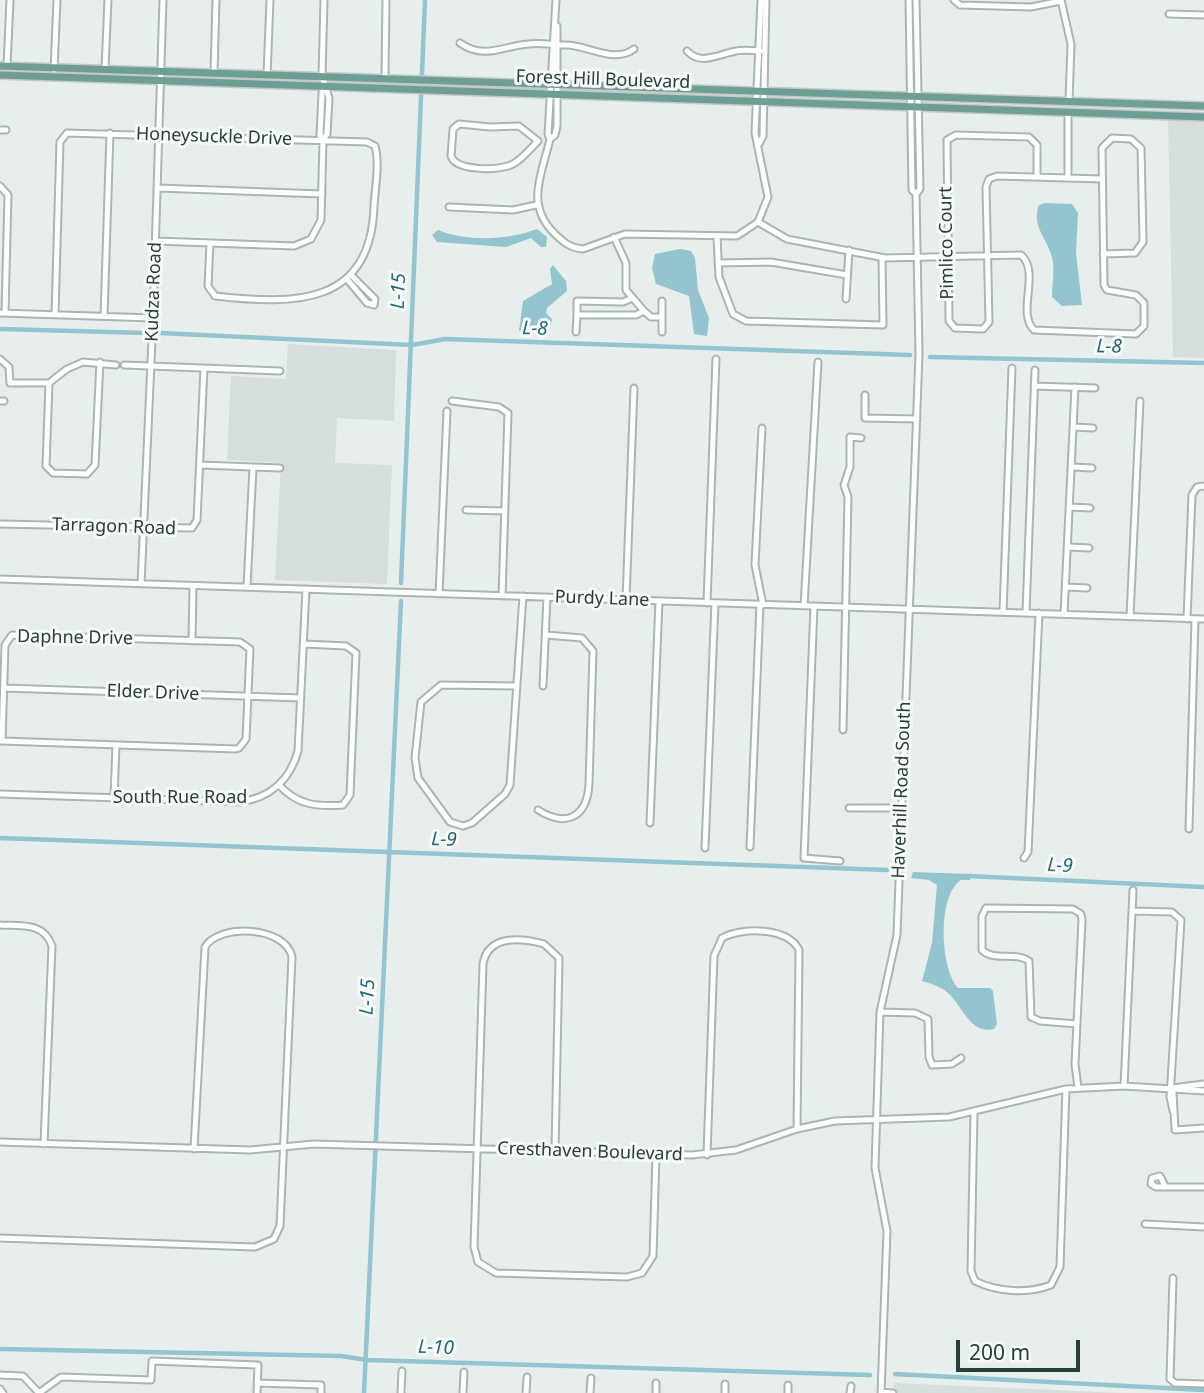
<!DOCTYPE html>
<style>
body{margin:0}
#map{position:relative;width:1204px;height:1393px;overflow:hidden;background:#e7eeeb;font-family:"Noto Sans",sans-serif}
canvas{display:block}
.scale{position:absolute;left:956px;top:1340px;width:124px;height:32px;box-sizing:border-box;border:4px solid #273f39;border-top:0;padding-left:9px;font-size:21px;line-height:24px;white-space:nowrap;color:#273f39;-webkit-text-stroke:5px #f7faf9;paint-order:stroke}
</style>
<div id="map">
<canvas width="1204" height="1393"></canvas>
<div class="scale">200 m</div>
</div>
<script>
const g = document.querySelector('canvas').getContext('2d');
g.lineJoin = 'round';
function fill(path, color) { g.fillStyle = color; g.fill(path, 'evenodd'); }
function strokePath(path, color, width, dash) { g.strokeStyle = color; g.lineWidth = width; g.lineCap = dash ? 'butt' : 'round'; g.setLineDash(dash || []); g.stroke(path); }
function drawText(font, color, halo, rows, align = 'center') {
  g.font = font + ' "Noto Sans",sans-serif'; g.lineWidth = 6; g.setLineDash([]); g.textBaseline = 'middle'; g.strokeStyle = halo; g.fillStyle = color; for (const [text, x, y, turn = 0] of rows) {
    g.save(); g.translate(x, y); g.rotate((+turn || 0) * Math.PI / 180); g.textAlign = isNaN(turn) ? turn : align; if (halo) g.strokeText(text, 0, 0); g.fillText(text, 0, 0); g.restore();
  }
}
fill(new Path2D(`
 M1168,120l36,1v237l-31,-1z
 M288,344l108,6 -2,71 -57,-3 -2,45 57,2 -5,119 -112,-4 6,-117 -54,-3 4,-84 55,3z
 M894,1383l228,10h-229z`), '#d5deda');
fill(new Path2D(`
 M1045,203l27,1 6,9 -2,40 6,52 -20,1 -10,-9c0,-12 3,-28 0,-40 -5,-19 -21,-31 -13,-52z
 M537,229l10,8 -1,10h-5l-10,-9 -25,9 -69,-5 -5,-7 6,-5c29,12 71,10 99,-1z
 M680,249l11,2 4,7 3,32 11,28 -2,18 -13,-2 -5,-38 -33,-12 -4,-16 3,-14z
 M553,265l13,16 1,10 -20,17 -1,5 6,6 -2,8 -31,4 4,-30 29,-17 -2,-15z
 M913,872l58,2 -1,6h-9c-24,15 -21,88 -3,108h32l3,3 4,33 -3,5c-24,6 -32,-24 -46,-36 -8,-7 -16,-9 -26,-12l10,-38 5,-58 -8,-5 -18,-2z`), '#94c4cd');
strokePath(new Path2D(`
 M0,329l146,4
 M160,333l252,12 33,-6 465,16
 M930,357l274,6
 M401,583l24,-583
 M0,838l887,32
 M968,876l236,11
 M0,1349l341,7 26,4 503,15
 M895,1374l309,16
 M364,1393l37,-792`), '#94c4cd', 4.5);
const minor = new Path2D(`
 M556,0l-8,134 2,5c-8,35 -25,65 4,94 9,9 16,15 29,16l42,-15 112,2 21,-14 10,-25 -13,-64 6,-133
 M909,0l3,190 4,4
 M954,0l6,5 71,2 30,-6
 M1061,0l10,44 -2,57
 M1169,14l35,1
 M460,43c24,17 43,3 68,1 12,-2 25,1 38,1 22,0 48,19 68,4
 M687,51c14,15 32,3 49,0 8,-2 16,0 24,0
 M7,66l3,-66
 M105,69l3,-69
 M54,70l3,-70
 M214,73l2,-73
 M267,75l3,-75
 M385,78l1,-78
 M459,124l31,3 29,-1 19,15c-8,8 -19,22 -30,25 -14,4 -52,5 -57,-10l2,-27z
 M0,130h6
 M550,139l5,-4 2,-9v-100
 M323,140l4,-6 2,-36 -7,-22 2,-76
 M759,144l4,-8 3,-136
 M1037,177v-32l-8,-8 -73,-2 -9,5 2,181 6,7 28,1 6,-7 -3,-135 3,-8 8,-3 105,3
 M1068,178v-66
 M0,186l8,9 -3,118
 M158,188l164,6
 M449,207l64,3 23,-5
 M758,222l29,17 98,19 136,-3c20,17 -5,57 13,75l102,4 8,-8v-23l-8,-8 -29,-5 -3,-5 -2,-137 10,-10 19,1 10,9 2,94 -8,11 -32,1
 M614,237l12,26v27l18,21 -8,4h-59v-14l46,1 7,-3
 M717,237l2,40 14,37 13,7 137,4 -1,-67
 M156,241l138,5 17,-7 10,-19 2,-80 -3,-4 2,-43 3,-6
 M718,263l53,-1 76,13
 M347,279l20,24 7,2 1,-6 -24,-24
 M846,299l3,-49
 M662,301v16
 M644,311l7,6h11v15
 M0,313l153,5
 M55,315l5,-173 7,-9 300,9 8,4c5,18 0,42 -1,60 -3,100 -79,99 -159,90l-7,-10 2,-43
 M104,316l6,-183
 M576,332l1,-17
 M0,359l9,8 1,16h39l18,-14 16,-7 33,3
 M124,365l156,6
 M49,383l-3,83 7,7 34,1 8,-9 5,-103
 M1034,386l61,2
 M865,395v23l52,1
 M0,401h4
 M452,401l47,6 9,6 -6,183
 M1074,427l19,1
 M762,428l-7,137 8,40
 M200,465l80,3
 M1073,467l19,1
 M1071,507l19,1
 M466,510l38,1
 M0,524l192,4 5,-8 7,-152
 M1070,547l19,1
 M0,579l1204,40
 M141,584l12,-266 10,-318
 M247,587l6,-120
 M1067,587l20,1
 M439,594l8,-183
 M626,600l8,-212
 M707,603l9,-244
 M804,606l14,-244
 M814,606l-10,252 36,3
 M1003,612l9,-244
 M1026,613l9,-243
 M1064,614l11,-227
 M1130,617l10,-216
 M1187,619l5,-124 5,-8 7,-1
 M192,641l1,-55
 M516,686l-75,-1 -20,17 -6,56 3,20 32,44 13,4 9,-3 33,-29 5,-9 13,-189
 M543,686l4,-89
 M4,688l297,10
 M843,730l5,-233 -4,-12 6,-18v-30l11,1
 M0,741h2l234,8 3,-1 7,-9 4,-90 -10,-7 -228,-7 -7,10 -3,96
 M279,785c18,20 38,22 64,20l7,-10 6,-142 -10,-7 -42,-2
 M0,794l240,8c30,-4 50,-22 58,-51l8,-162
 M114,798l2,-53
 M849,808h52
 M538,810c29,18 49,7 51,-26l4,-133 -11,-13 -36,-3
 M650,823l9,-222
 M1189,829l6,-210
 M750,847l10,-243
 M705,848l10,-245
 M1024,858l4,-6 11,-239
 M1132,911l40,1 9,8 -11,177 3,14
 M0,925c21,1 44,-3 52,21l-8,198
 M880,1012l35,1 13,6 1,38 3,8 20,-1 9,-6
 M1077,1024l-37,-3 -9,-4 -2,-56c-14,-10 -35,1 -47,-11v-34l4,-8 87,1 8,5 1,6 -7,144 3,24
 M1124,1086l9,-196
 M1172,1088l32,-4
 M1173,1093l2,37 29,-2
 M974,1112l-3,159 4,10c22,11 53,13 76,4l9,-18 6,-178
 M0,1142l250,8 64,-6 378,11 44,-5 61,-21 38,-8 114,-4 117,-28 58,-3 80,5
 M555,1151l4,-193 -15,-14c-22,-6 -56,-10 -61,20l-9,283 4,15 18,11 131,4 15,-4 11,-17 3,-101
 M707,1155l7,-199 8,-18c20,-11 66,-11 77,12l-2,179
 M1165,1186l-5,-10 -8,2 -1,6 5,3h48
 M1145,1224l59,3
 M0,1238l255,9 19,-8 6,-13 12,-269c-6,-31 -73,-34 -87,-10l-11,202
 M1173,1278l-3,101 5,4 29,1
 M0,1375l23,1 16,17 22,-16 90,3 1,-19 106,4 -1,28
 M257,1383l64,2v8
 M0,1389l3,4
 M881,1392l12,1
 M401,1393l1,-22
 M463,1393l1,-21
 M526,1393l1,-16
 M590,1393l1,-15
 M656,1393v-10
 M725,1393v-9
 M788,1393v-8
 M850,1393l1,-7
 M881,1393l6,-162 -12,-63 5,-156 17,-77 22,-581 -3,-160 4,-5 -4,-189`);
const major = new Path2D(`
 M0,66l1204,40
 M0,75l1204,42`);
strokePath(minor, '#aab6b2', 9);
strokePath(major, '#c3c9c8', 10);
strokePath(minor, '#fff', 5);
strokePath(major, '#6f9f94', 7);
drawText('18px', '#273f39', '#f7faf9', [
 ["Forest Hill Boulevard",603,80,2],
 ["Honeysuckle Drive",214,137,2],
 ["Pimlico Court",947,243,-91],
 ["Kudza Road",154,292,-88],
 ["Tarragon Road",114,527,2],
 ["Purdy Lane",602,599,2],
 ["Daphne Drive",75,638,1],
 ["Elder Drive",153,693,2],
 ["Haverhill Road South",902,790,-88],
 ["South Rue Road",180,798],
 ["Cresthaven Boulevard",590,1152,2]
]);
drawText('italic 19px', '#256776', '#f7faf9', [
 ["L-15",399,291,-88],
 ["L-8",535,329,2],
 ["L-8",1109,347,1],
 ["L-9",444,840,2],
 ["L-9",1060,866,3],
 ["L-15",368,997,-87],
 ["L-10",436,1348,2]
]);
</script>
